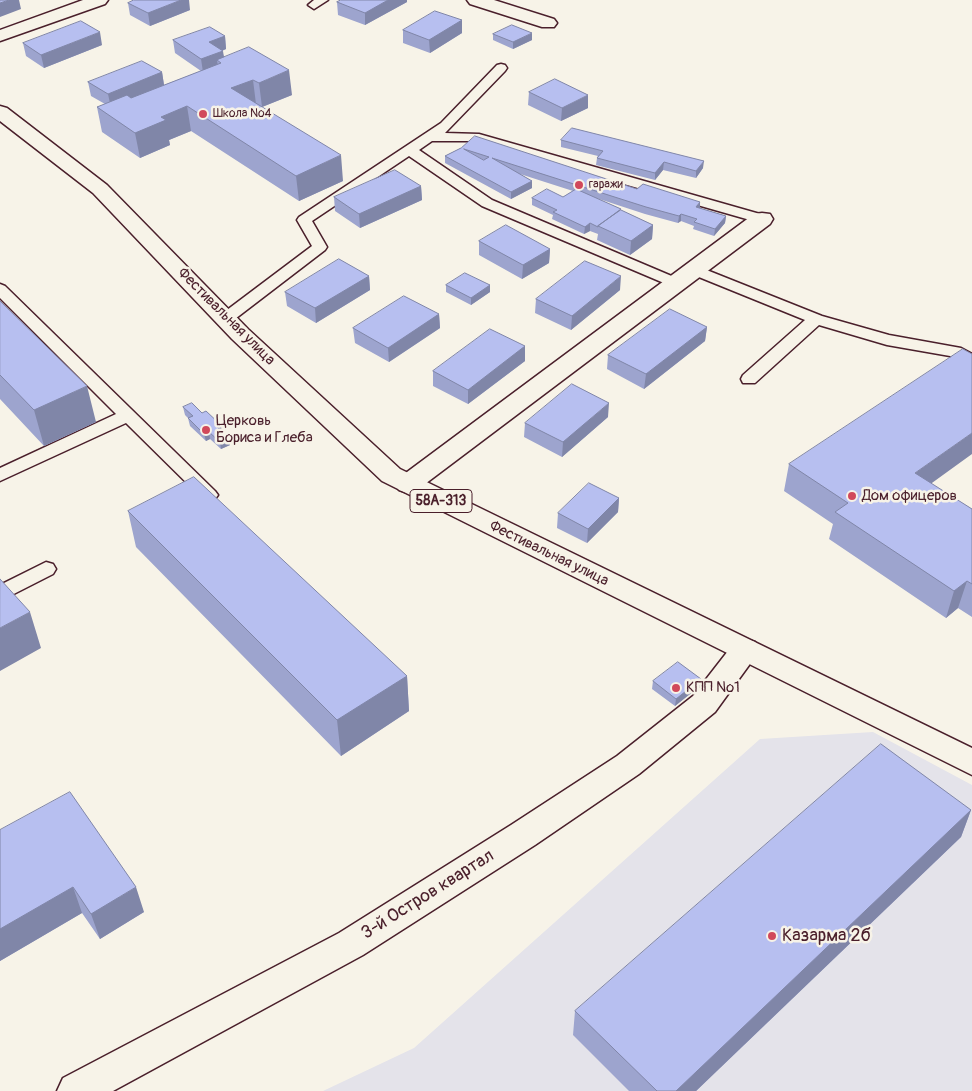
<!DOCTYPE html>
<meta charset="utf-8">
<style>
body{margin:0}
canvas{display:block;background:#f7f3e8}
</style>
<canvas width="972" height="1091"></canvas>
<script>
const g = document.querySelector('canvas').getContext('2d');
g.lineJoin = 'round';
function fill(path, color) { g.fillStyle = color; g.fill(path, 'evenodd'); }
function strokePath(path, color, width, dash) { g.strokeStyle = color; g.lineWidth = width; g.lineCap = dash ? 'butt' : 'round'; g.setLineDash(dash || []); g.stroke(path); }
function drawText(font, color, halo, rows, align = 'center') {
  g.font = font + ' Pangolin,sans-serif'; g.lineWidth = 5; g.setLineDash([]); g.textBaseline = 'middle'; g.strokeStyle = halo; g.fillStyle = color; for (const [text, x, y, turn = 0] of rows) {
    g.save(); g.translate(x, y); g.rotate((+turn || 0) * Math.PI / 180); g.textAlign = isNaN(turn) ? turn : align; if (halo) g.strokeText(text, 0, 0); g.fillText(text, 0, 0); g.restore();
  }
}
fill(new Path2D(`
 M873,732l99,53v306h-649l91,-43 346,-309z`), '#e4e3ea');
const lane = new Path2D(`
 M314,0h14l-14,9 -6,-4z
 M501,64l4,1 2,3 -2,3 -60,62 34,1 288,82 2,3 -2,3h-10l-284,-81h-41l-13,9 73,50 189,80 3,3 -8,5 -5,-2 -189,-80 -73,-50 -97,65 15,26 -2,3 -94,72h-12l-2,-3 2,-3 93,-70 -15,-26 2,-3 142,-94 56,-58z
 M694,265l128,51 67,19 72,13 11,6v12l-22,-10 -63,-11 -68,-20 -64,58h-12l-2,-4 2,-4 62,-55 -116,-47 -3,-3 3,-3z
 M0,284l5,2 210,205 3,4 -3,4 -6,2 -6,-2 -77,-76 -126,58v-13l116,-54 -116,-116z
 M46,562l7,2 3,5 -3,5 -53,27v-16z`);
const street = new Path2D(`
 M83,0h25l-3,4 -105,37v-11z
 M467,0h27l60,19 3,4 -3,4h-12l-72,-23z
 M762,213l8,1 3,5 -3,5 -353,266 -9,3 -9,-3 -4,-6 4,-6 355,-264z
 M745,639l10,3 5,8 -45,62 -76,62 -104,71 -172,110 -250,136h-56l6,-13 276,-145 172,-108 106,-69 76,-60 42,-54z`);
const primary = new Path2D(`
 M0,106l7,2 100,77 141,144 152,140 572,279v27l-590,-294 -150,-142 -139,-146 -93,-72z`);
strokePath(lane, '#4a1f2b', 3);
strokePath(street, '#4a1f2b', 3);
strokePath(primary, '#4a1f2b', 3);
fill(lane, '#f7f3e8');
fill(street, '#f7f3e8');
fill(primary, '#f7f3e8');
fill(new Path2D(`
 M337,2h70l-42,23 -27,-10z
 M128,3l62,7 -40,16 -20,-11z
 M462,20v13l-32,20 -27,-10v-13z
 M493,34l39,6 -19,9 -20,-9z
 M225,36l1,13 -4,2 2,6 68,38 -30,12 81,74 -44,20 -108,-70 -22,9 1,5 -30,13 -38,-26 -5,-25 8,-3 -14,-8 -3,-14 74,-10 2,13 37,-14 -26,-18 -2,-13z
 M23,43l79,2 -58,23 -18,-12z
 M529,92l59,16 -27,13 -33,-16z
 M561,140l142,28 -7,10 -33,-8 -8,10 -59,-15 1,-7 1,-2 -37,-9z
 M461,148l176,41 89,27 -1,7 -11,13 -21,-7 1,-3 -13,-5 -3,2 -33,-9 -49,-16 25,11 -1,1 33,15 -1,14 -22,16 -33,-15 1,-6 -8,-3 -6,3 -32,-15 1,-4 -21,-10v-7l31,-1 10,-6 -53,-17 12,7v7l-21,11 -66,-36v-7z
 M421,186l1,14 -62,28 -25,-17 -1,-14z
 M479,241l71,8 -1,14 -27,16 -43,-24z
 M369,276l1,14 -54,33 -29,-17 -2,-14z
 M446,285h44v7l-19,13 -25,-13z
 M620,290l-49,40 -36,-17 1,-14z
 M0,301l96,121 -52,24 -44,-47z
 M439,314l1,14 -51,34 -34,-19 -2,-15z
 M707,327l-2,14 -61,48 -37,-20 1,-14z
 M525,346v15l-57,43 -35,-18v-15z
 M183,407l39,25 8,13 -9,4 -11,-10 -4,2 -16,-15 -2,-8 -3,-3z
 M608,417l-46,40 -38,-20 1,-14z
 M789,464l142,20 41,25v108l-14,-9 -12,10 -117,-79 4,-15 -49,-33z
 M619,498l-1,14 -31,31 -30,-15 1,-15z
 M128,511l279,165 2,35 -68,45 -205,-209z
 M701,679l-1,7 -25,20 -23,-17 1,-8z
 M971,810l-10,27 -265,254h-67l-56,-56 2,-24z
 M0,830l144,82 -44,27 -18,-26 -82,48z`), '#9da4ce');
fill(new Path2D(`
 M9,0h10l2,9 -21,8v-14z
 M181,0h8l1,10 -40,16 -2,-13z
 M388,0h19v2l-42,23v-12z
 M462,20v13l-32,20 -1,-13z
 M100,32l2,13 -58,23 -3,-13z
 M532,33v7l-19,9v-7z
 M225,36l1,13 -15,6 -2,-13z
 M223,51l2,13 -8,-4 1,7 -15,5 -2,-13z
 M289,70l3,25 -30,12 -3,-24z
 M162,72l2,13 -53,23 -3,-14z
 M253,80l3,24 -25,-16z
 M588,95v13l-27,13 1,-13z
 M187,106l4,25 -22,9 1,5 -30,13 -5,-25 26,-16z
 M341,155l2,26 -44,20 -3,-25z
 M704,161l-1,7 -7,10v-7z
 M664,162l-1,8 -8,10v-7z
 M532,181v7l-21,11v-7z
 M421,186l1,14 -62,28 -1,-14z
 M700,202v7l-4,-2z
 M681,214v7l-3,2 1,-7z
 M726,216l-1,7 -11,13 1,-7z
 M590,223v8l-6,3 1,-7z
 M653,225l-1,14 -22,16 1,-14z
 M550,249l-1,14 -27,16 1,-14z
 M369,276l1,14 -54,33 -1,-15z
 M621,276l-1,14 -49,40 1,-14z
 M490,285v7l-19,13v-7z
 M439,314l1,14 -51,34 -1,-14z
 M707,327l-2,14 -61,48 2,-15z
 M525,346v15l-57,43v-14z
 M87,386l9,36 -52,24 -10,-36z
 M609,403l-1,14 -46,40 1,-15z
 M221,425l1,8 -5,-6z
 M209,432l1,7 -4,2 -2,-7z
 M972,433v21l-65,47 8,-28z
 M228,438l2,7 -9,4 -1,-7z
 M619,498l-1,14 -31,31 1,-14z
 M967,581l-9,27 -12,10 8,-27z
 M30,612l11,36 -41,23v-43z
 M407,676l2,35 -68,45 -4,-36z
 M701,679l-1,7 -25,20 1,-7z
 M971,810l-10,27 -265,254h-20z
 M73,887l9,26 -82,48v-32z
 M136,887l8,25 -44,27 -9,-25z`), '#8086a8');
const building = new Path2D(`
 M0,0h9l-9,3z
 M134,0h47l-33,13 -20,-10z
 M341,0h47l-23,13 -28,-11z
 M435,11l27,9 -33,20 -26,-10z
 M81,21l19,11 -59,23 -18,-12z
 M512,25l20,8 -19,9 -20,-8z
 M210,27l15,9 -16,6 14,9 -22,8 -28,-19z
 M249,47l40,23 -30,13 -6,-3 -22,8 110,67 -45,21 -109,-70 -26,11 5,3 -31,13 -38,-26 30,-12 4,3 90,-35 -4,-3z
 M142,61l20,11 -54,22 -20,-12z
 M555,79l33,16 -26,13 -33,-16z
 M572,128l132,33 -8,10 -32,-9 -9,11 -58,-15 6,-7 -42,-11z
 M475,136l162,53 6,-5 57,18 -4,5 30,9 -11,13 -21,-7 3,-3 -16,-5 -2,2 -33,-9 -154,-49 40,23 -21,11 -66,-36 16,-8zM464,149l25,8 -5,3z
 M395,170l26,16 -62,28 -25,-17z
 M547,189l16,8 13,-8 45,20 -23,17v1l-8,-4 -5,4 -32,-15 4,-2 -25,-12z
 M621,210l32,15 -22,16 -33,-15z
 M506,225l44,24 -27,16 -44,-24z
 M339,259l30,17 -54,32 -30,-16z
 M585,261l36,15 -49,40 -36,-17z
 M465,273l25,12 -19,13 -25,-13z
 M404,296l35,18 -51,34 -35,-20z
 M0,301l87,85 -53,24 -34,-35z
 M670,309l37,18 -61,47 -38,-19z
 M490,329l35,17 -57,44 -35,-19z
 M963,349l9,5v79l-57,40 57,36v75l-5,-3 -13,10 -119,-79 13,-9 -59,-39z
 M572,384l37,19 -46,39 -38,-19z
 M192,403l10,10 4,-2 15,14 -4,2 11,11 -8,4 -11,-10 -5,2 -16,-16 5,-2 -10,-9z
 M194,477l213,199 -70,44 -209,-209z
 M589,483l30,15 -31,31 -30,-16z
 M0,579l30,33 -30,16z
 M678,662l23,17 -25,20 -23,-18z
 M881,744l90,66 -295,281h-19l-82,-80z
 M70,792l66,95 -45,27 -18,-27 -73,42v-99z`);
fill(building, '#b7bff0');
strokePath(building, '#8086a8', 1);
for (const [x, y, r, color] of [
 [203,114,5,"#d1495b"],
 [579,185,5,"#d1495b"],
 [206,430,5,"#d1495b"],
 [852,496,5,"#d1495b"],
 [676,688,5,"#d1495b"],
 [772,936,5,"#d1495b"]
]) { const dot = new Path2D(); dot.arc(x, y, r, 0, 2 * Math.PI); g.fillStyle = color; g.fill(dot); strokePath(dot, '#f7f3e8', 2); }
drawText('12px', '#4a1f2b', '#f7f3e8', [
 ["Школа №4",213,114],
 ["гаражи",589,185]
], 'left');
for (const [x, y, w] of [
 [441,501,62]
]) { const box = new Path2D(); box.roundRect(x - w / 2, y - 11.5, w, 23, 4); g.fillStyle = '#f7f3e8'; g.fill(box); strokePath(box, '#4a1f2b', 1); }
drawText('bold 14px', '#4a1f2b', null, [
 ["58А-313",441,501]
]);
drawText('15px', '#4a1f2b', '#f7f3e8', [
 ["Фестивальная улица",226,317,45],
 ["Фестивальная улица",549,554,26]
]);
drawText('15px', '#4a1f2b', '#f7f3e8', [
 ["Церковь",216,421],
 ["Бориса и Глеба",216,438],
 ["Дом офицеров",862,496],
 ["КПП №1",686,688]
], 'left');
drawText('18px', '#4a1f2b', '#f7f3e8', [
 ["3-й Остров квартал",428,895,-32]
]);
drawText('18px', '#4a1f2b', '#f7f3e8', [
 ["Казарма 2б",782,936]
], 'left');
</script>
